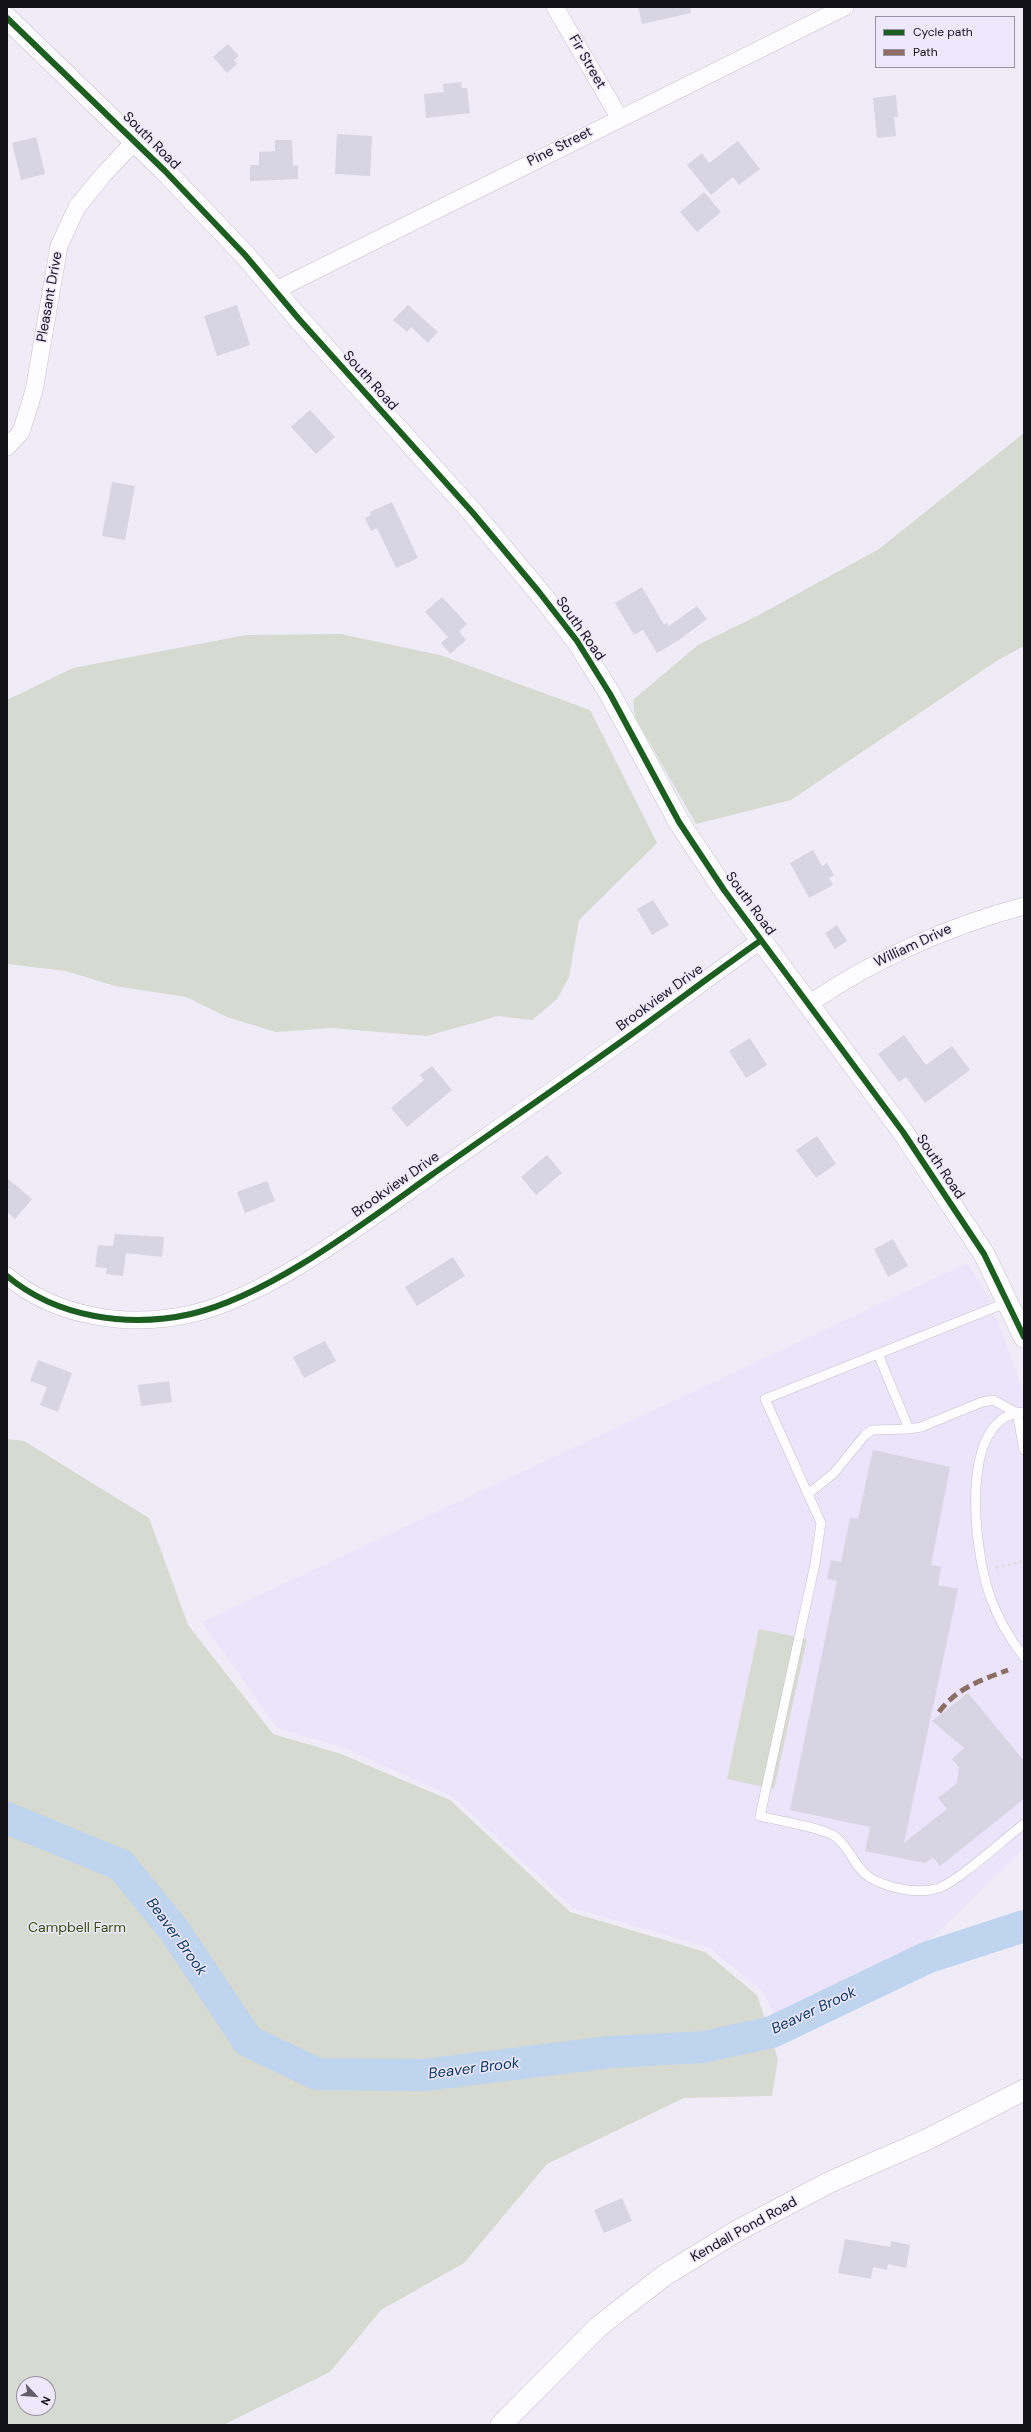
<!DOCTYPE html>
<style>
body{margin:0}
#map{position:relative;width:1031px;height:2432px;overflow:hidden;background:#efecf7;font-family:"DM Sans",sans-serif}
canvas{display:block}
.frame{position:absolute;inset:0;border:8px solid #131119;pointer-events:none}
.legend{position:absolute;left:875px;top:16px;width:140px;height:52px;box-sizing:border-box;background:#ede8fc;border:1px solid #9692a1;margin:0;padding:5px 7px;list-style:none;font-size:12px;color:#131119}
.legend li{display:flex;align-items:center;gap:8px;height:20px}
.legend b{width:20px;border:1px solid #9692a1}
.north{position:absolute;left:16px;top:2376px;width:40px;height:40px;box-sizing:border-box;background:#ede8fc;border:1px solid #9692a1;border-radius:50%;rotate:116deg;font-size:11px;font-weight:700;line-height:16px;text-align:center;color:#131119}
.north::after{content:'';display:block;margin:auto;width:14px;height:18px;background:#605e67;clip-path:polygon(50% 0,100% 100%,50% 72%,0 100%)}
</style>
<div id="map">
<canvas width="1031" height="2432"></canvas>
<div class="frame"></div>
<ul class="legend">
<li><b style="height:5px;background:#1b5e20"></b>Cycle path</li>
<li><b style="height:5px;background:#8d6e63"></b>Path</li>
</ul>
<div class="north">N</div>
</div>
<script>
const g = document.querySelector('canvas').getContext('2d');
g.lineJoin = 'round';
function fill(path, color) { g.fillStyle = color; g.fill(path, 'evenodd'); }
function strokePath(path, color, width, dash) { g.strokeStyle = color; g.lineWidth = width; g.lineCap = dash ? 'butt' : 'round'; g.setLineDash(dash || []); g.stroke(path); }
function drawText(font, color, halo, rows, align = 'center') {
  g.font = font + ' "DM Sans",sans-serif'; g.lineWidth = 3; g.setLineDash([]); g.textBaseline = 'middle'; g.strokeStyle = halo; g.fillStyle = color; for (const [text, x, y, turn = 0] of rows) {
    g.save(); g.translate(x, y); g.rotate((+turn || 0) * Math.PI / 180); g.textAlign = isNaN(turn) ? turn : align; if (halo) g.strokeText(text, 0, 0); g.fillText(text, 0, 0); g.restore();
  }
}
fill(new Path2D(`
 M967,1263l22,35 35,95v455l-99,97 -150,70 -12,-23 -53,-44 -137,-40 -120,-111 -108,-49 -68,-20 -75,-106z`), '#ebe4fa');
fill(new Path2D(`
 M1024,433v213l-26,14 -207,140 -95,24 -61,-107 -2,-17 65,-55 61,-30 120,-66z
 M340,634l100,21 150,55 67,133 -78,77 -10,57 -12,22 -25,21 -34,-4 -71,20 -95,-8 -56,4 -49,-15 -41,-20 -71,-11 -49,-15 -59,-7v-264l66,-32 173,-33z
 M7,1439l17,2 125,77 39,107 85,109 68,20 109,46 120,112 135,40 52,43 21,64 -6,37 -88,2 -137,66 -83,99 -83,47 -51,62 -107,53h-216zM24,2384h24v24h-24z
 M759,1629l48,10 -33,150 -47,-10z`), '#d6dad0');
strokePath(new Path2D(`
 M7,1818l114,47 53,65 74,111 69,33 107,1 186,-23 94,-5 68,-15 154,-74 98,-32`), '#bfd4ef', 32);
fill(new Path2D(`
 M638,7h52l1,6 -49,11z
 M228,44l11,12 -5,4 3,4 -10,9 -14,-16z
 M461,82l1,6h5l3,25 -44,5 -2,-24 20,-2 -1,-8z
 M896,95l2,22h-4l2,19 -19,2 -4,-40z
 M337,134l35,2 -2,40 -35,-2z
 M36,137l9,37 -24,6 -9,-37z
 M275,140h17l1,26 5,-1v14l-48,2v-16h9v-13l16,-1z
 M738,141l22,28 -21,16 -6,-8 -22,18 -24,-30 15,-12 7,10z
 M704,192l17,20 -24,20 -17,-20z
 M237,305l13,40 -33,11 -13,-40z
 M408,305l30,27 -10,11 -17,-16 -4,5 -14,-12z
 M310,410l25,27 -19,17 -25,-27z
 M112,482l23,4 -10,54 -23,-4z
 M392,502l26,56 -22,10 -19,-40 -6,3 -6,-13 6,-3 -1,-3z
 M642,587l22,38 3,-2 2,3 28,-20 10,13 -28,21 -22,13 -14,-23 -9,5 -19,-32z
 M442,597l25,27 -8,7 7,9 -16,14 -9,-11 7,-6 -23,-25z
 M813,850l9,16 5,-3 7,12 -5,3 4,7 -24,13 -19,-35z
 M653,900l16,25 -17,10 -15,-26z
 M837,925l10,16 -12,8 -10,-16z
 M904,1035l22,30 26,-19 18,24 -45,33 -19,-26 -7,5 -21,-28z
 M750,1038l17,27 -21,13 -17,-27z
 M432,1066l20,24 -45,37 -16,-19 33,-28 -4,-5z
 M817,1136l19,28 -20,14 -20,-28z
 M547,1155l15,18 -26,22 -15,-18z
 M7,1178l25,21 -17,20 -8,-7z
 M267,1181l8,20 -30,12 -8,-21z
 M115,1234l49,3 -2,20 -36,-4 -3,23 -17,-2 1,-6 -12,-1 3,-22 15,1z
 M893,1239l15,27 -20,11 -14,-28z
 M453,1257l12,19 -48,30 -12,-19z
 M325,1341l11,20 -32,17 -11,-21z
 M38,1360l34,13 -14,39 -18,-7 7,-18 -17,-6z
 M169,1381l3,21 -31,4 -3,-21z
 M873,1450l77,17 -19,98 10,2 -3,18 20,4 -54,254 43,-34 -9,-11 19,-15 2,-16 -7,-8 12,-11 -32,-27 36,-28 56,68v38l-84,67 -7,-9 -8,6 -60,-12 5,-24 -80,-17 47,-229 -10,-2 4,-19 10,2 9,-44 8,1z
 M622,2198l10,23 -28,12 -10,-23z
 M845,2239l45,8 1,-6 19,4 -4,23 -18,-4 -1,6 -14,-3 -2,12 -33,-6z`), '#d7d5e2');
const service = new Path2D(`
 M1008,1302l-243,97 56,124 -6,41 -55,252c18,5 62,11 76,21 14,11 18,30 33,40 18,11 49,18 70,11 21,-8 65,-49 85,-64
 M878,1354l31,75
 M1024,1412c-68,3 -49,143 -34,184 8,23 19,42 34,61
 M808,1494l26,-21 31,-38 7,-5 37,-1 12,-2 61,-25 11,-2 24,13 7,37`);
const minor = new Path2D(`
 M555,7l64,110
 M276,290l569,-283
 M7,447l14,-15 13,-41 25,-145 18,-39 27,-33 31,-33
 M809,1004c67,-46 137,-77 215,-98
 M7,1276c50,42 122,52 184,38 78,-18 173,-91 239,-138 67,-47 135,-94 202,-142 43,-31 85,-63 128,-93`);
const tertiary = new Path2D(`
 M7,18l158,153 80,84 53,63 175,195 66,79 38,49 33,53 69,128 45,68 179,242 81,122 40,83
 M501,2425l97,-98 67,-52 72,-44 93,-49 96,-42 98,-50`);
strokePath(service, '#c4c1ca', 10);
strokePath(minor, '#c4c1ca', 18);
strokePath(tertiary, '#c4c1ca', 22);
strokePath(new Path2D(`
 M996,1568l24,-6 4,-4`), '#dddde0', 2.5, [3, 3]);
strokePath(service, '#fdfcfe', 9);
strokePath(minor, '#fdfcfe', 17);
strokePath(tertiary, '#fdfcfe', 21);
strokePath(new Path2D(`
 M939,1712c18,-24 42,-32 69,-42`), '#8d6e63', 5, [10, 5]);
strokePath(new Path2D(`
 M7,18l158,153 80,84 53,63 175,195 66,79 38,49 33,53 69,128 45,68 179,242 81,122 40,83
 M7,1276c50,42 122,52 184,38 78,-18 173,-91 239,-138 67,-47 135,-94 202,-142 43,-31 85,-63 128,-93`), '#1b5e20', 6);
drawText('14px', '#131119', '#ede8fc', [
 ["Fir Street",587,62,60],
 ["South Road",151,141,45],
 ["Pine Street",560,147,-27],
 ["Pleasant Drive",50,297,-80],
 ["South Road",370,381,48],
 ["South Road",580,629,55],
 ["South Road",750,904,54],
 ["William Drive",913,946,-25],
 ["Brookview Drive",660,998,-36],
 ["South Road",940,1167,56],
 ["Brookview Drive",396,1185,-35],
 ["Kendall Pond Road",744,2230,-29]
]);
drawText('14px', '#3b4c0b', '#ede8fc', [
 ["Campbell Farm",77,1928]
]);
drawText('italic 15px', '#05335e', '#ede8fc', [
 ["Beaver Brook",176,1937,54],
 ["Beaver Brook",814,2011,-25],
 ["Beaver Brook",474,2069,-7]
]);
</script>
